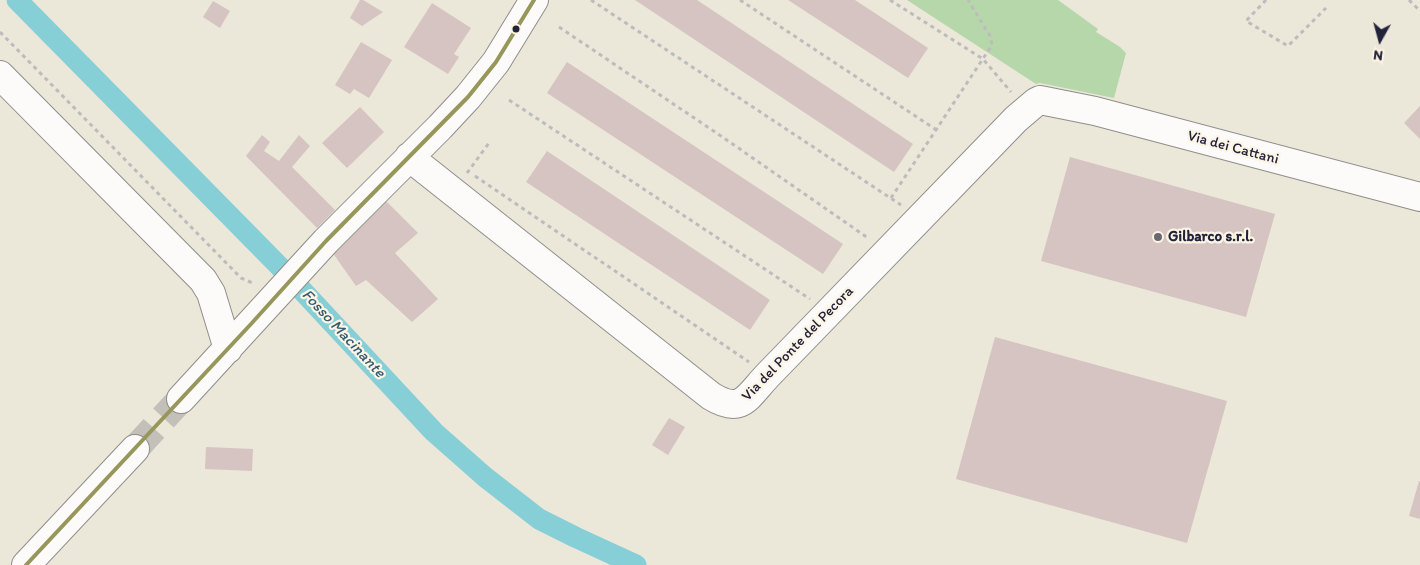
<!DOCTYPE html>
<style>
body{margin:0}
#map{position:relative;width:1420px;height:565px;overflow:hidden;background:#ebe7d9;font-family:Itim,sans-serif}
canvas{display:block}
.north{position:absolute;left:1355px;top:15px;width:50px;height:50px;-webkit-text-stroke:4px #fcf5e5;paint-order:stroke;rotate:187deg;font-size:14px;font-weight:700;line-height:20px;text-align:center;color:#22223b}
.north::after{content:'';display:block;margin:auto;width:18px;height:22px;background:#22223b;clip-path:polygon(50% 0,100% 100%,50% 72%,0 100%)}
</style>
<div id="map">
<canvas width="1420" height="565"></canvas>
<div class="north">N</div>
</div>
<script>
const g = document.querySelector('canvas').getContext('2d');
g.lineJoin = 'round';
function fill(path, color) { g.fillStyle = color; g.fill(path, 'evenodd'); }
function strokePath(path, color, width, dash) { g.strokeStyle = color; g.lineWidth = width; g.lineCap = dash ? 'butt' : 'round'; g.setLineDash(dash || []); g.stroke(path); }
function drawText(font, color, halo, rows, align = 'center') {
  g.font = font + ' Itim,sans-serif'; g.lineWidth = 4.5; g.setLineDash([]); g.textBaseline = 'middle'; g.strokeStyle = halo; g.fillStyle = color; for (const [text, x, y, turn = 0] of rows) {
    g.save(); g.translate(x, y); g.rotate((+turn || 0) * Math.PI / 180); g.textAlign = isNaN(turn) ? turn : align; if (halo) g.strokeText(text, 0, 0); g.fillText(text, 0, 0); g.restore();
  }
}
fill(new Path2D(`
 M907,0h151l40,29 -2,3 24,15 6,6 -12,45 -74,-15 -4,1z`), '#b5d7aa');
strokePath(new Path2D(`
 M17,0l268,272 149,160 51,45 54,42 36,18 61,28`), '#86cfd7', 21);
fill(new Path2D(`
 M360,0h3l20,12 -21,14 -12,-8z
 M635,0h62l216,144 -19,28z
 M788,0h67l73,48 -20,30z
 M213,1l17,10 -10,17 -17,-11z
 M432,3l39,25 -17,26 5,3 -11,17 -44,-27z
 M361,42l31,18 -23,38 -15,-9 -4,5 -15,-9z
 M567,62l276,182 -20,30 -276,-181z
 M1420,106v33l-16,-16z
 M360,107l24,25 -37,36 -25,-25z
 M262,135l8,7 -6,9 15,10 20,-26 11,11 -18,21 43,43 -18,18 -71,-72z
 M547,151l223,149 -20,30 -224,-148z
 M1070,157l205,57 -29,103 -205,-56z
 M381,196l37,37 -23,20 43,46 -26,23 -46,-42 -10,6 -26,-37z
 M995,337l232,64 -40,142 -231,-64z
 M669,418l16,9 -17,28 -16,-10z
 M206,447l47,2 -1,22 -47,-2z
 M1419,481h1v38l-11,-3z`), '#d6c4c2');
strokePath(new Path2D(`
 M135,449l46,-50`), '#c3c0b9', 28, [28, 14]);
const minor = new Path2D(`
 M0,75l203,205 8,13 17,56
 M409,157l302,239c31,19 36,1 57,-21l248,-256 20,-17 4,-2 55,11 325,86
 M181,399l145,-158 114,-114 28,-30 28,-35 38,-62
 M26,565l109,-116`);
strokePath(minor, '#908e8b', 30);
strokePath(new Path2D(`
 M591,0l310,205
 M740,0l195,129
 M890,0l93,59 28,33
 M1266,0l-20,21 42,25 38,-38
 M1409,0l11,11
 M559,27l162,109 147,102
 M0,32l241,246 14,6
 M509,100l301,199
 M467,173l22,-30
 M475,176l274,186
 M891,198l101,-153 -2,-9 -22,-36`), '#bdbcbd', 3, [4, 4]);
strokePath(minor, '#fcfbf9', 28);
strokePath(new Path2D(`
 M26,565l225,-241 75,-83 142,-144 28,-35 38,-62`), '#97965b', 4);
for (const [x, y, r, color] of [
 [516,29,4.5,"#22223b"],
 [1158,237,5,"#686772"]
]) { const dot = new Path2D(); dot.arc(x, y, r, 0, 2 * Math.PI); g.fillStyle = color; g.fill(dot); strokePath(dot, '#fcf5e5', 2); }
drawText('15px', '#22223b', '#fcf5e5', [
 ["Via dei Cattani",1233,148,15],
 ["Via del Ponte del Pecora",798,344,-46]
]);
drawText('bold 15px', '#22223b', '#fcf5e5', [
 ["Gilbarco s.r.l.",1168,237]
], 'left');
drawText('italic 16px', '#365b71', '#fcf5e5', [
 ["Fosso Macinante",343,334,47]
]);
</script>
